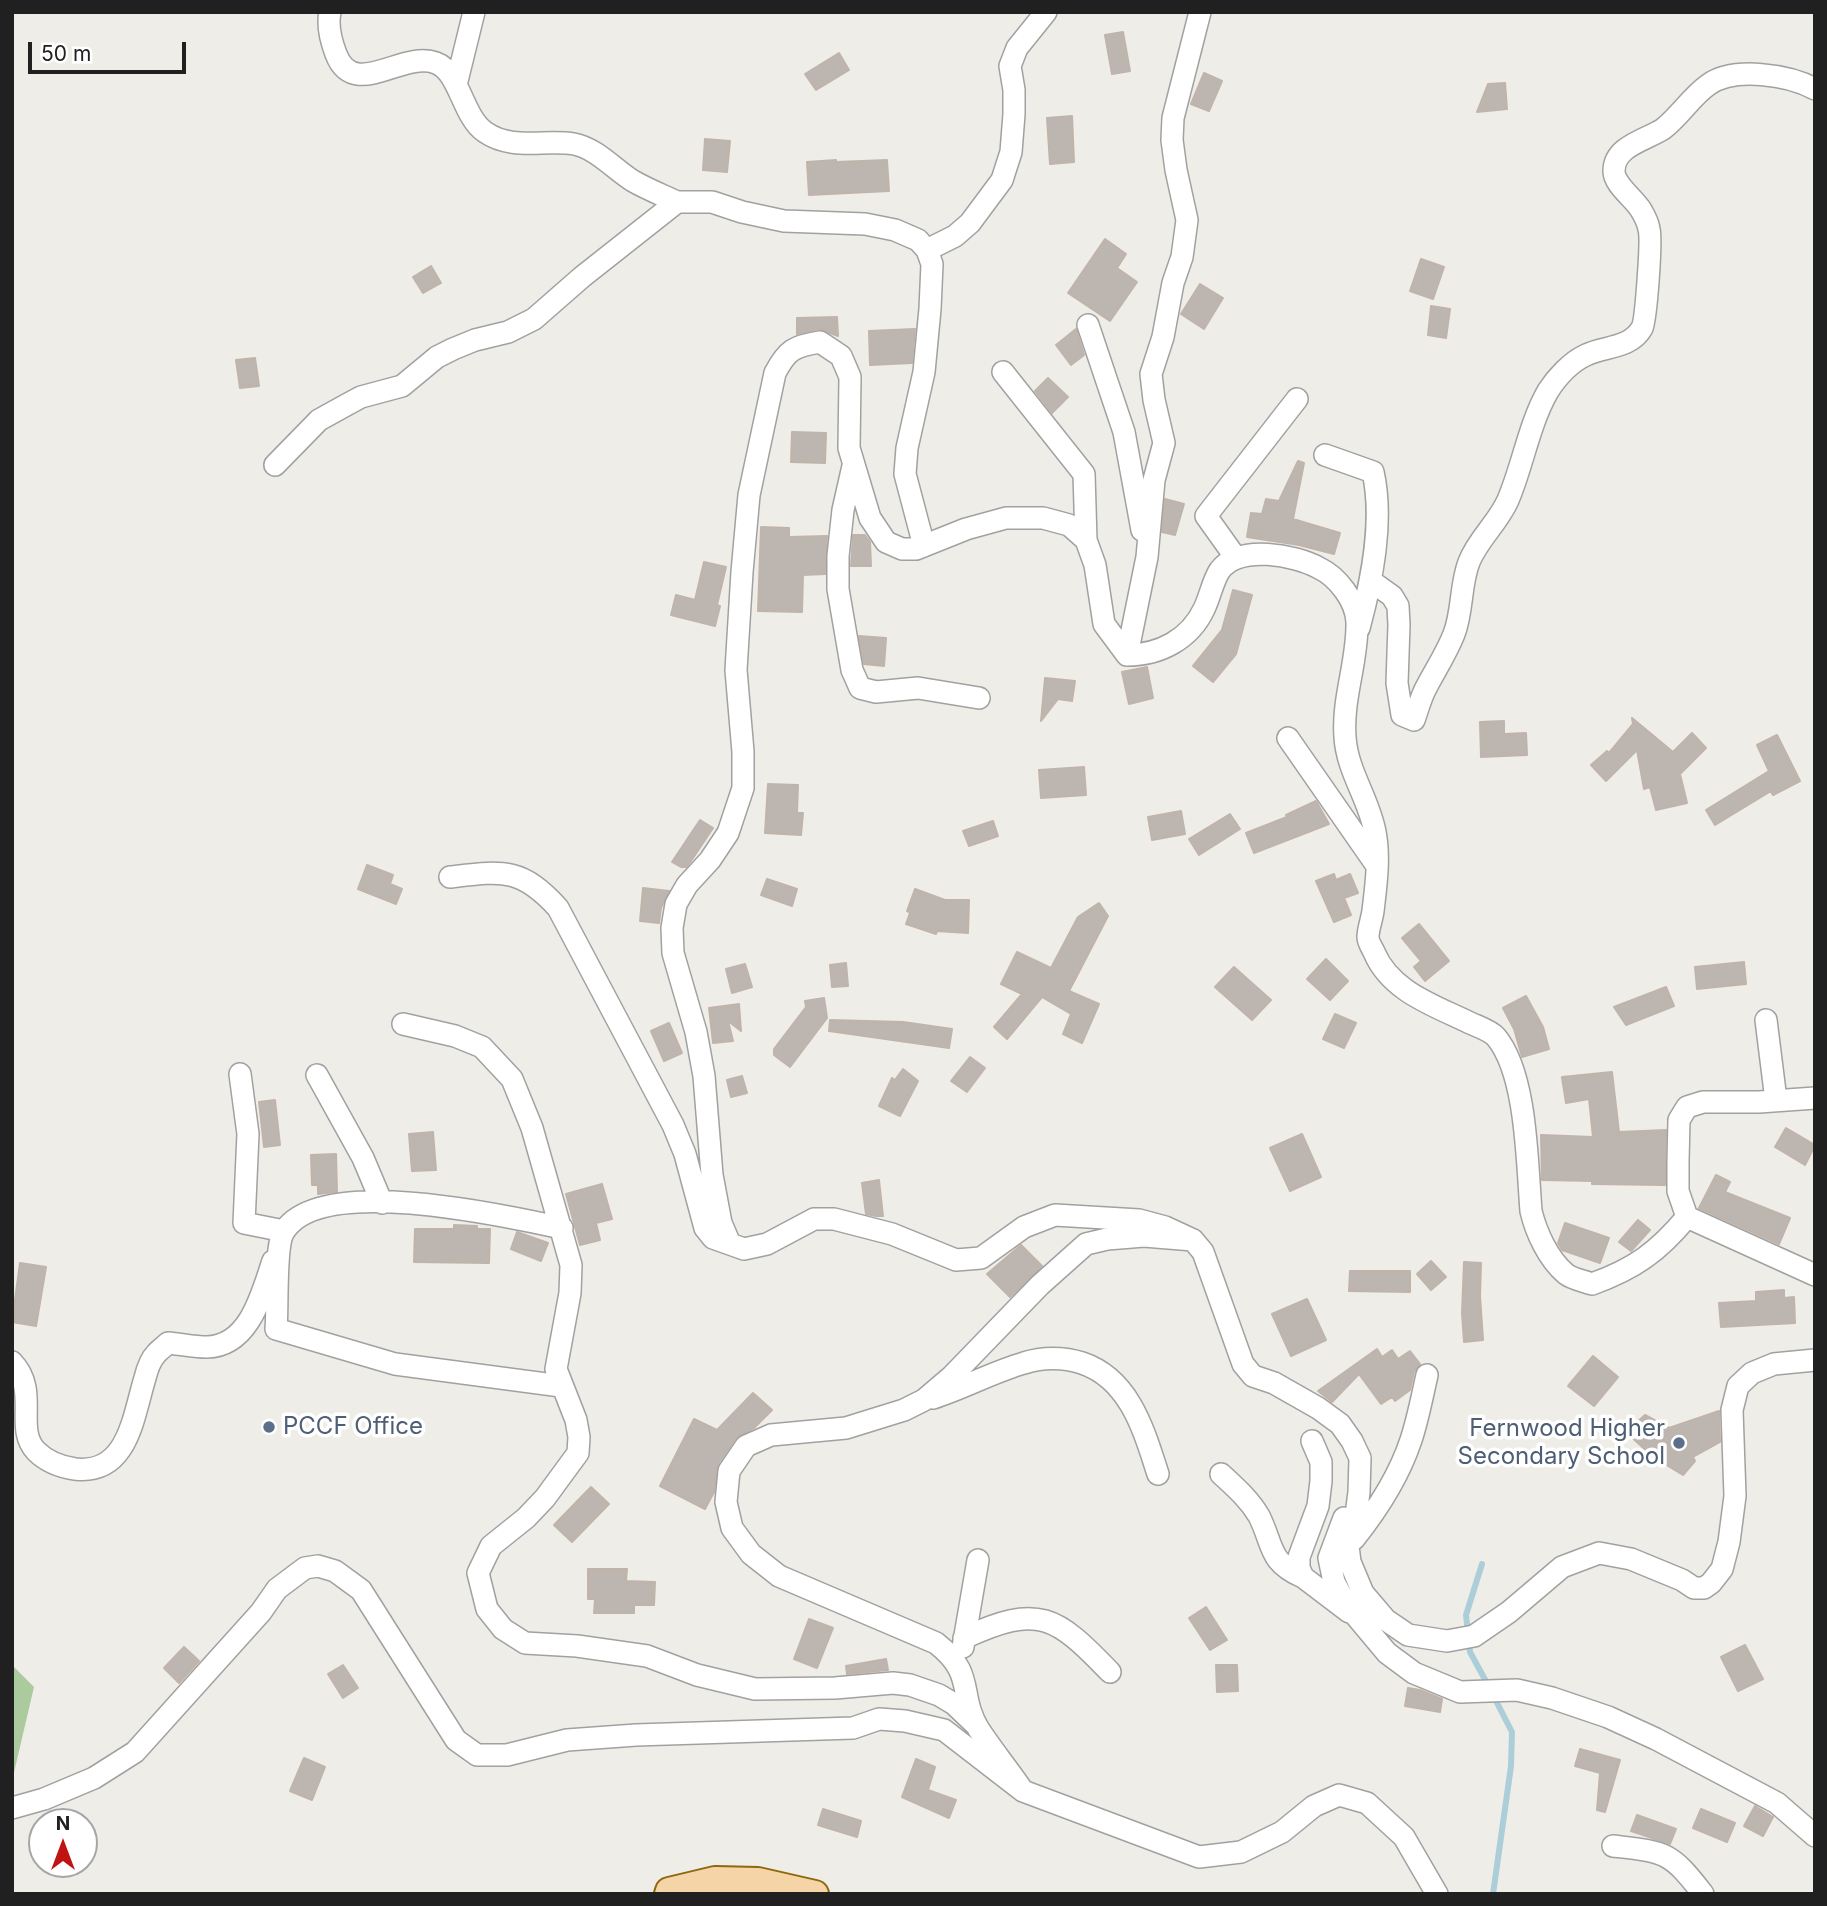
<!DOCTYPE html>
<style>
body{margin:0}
#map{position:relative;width:1827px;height:1906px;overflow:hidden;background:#efede7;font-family:Inter,sans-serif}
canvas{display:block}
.frame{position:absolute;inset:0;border:14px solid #202020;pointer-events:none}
.north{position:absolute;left:28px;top:1808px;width:70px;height:70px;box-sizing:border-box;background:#fff;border:2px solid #a6a6a6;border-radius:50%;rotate:0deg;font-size:19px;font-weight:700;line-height:28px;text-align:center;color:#202020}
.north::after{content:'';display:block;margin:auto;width:24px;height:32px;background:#bf1410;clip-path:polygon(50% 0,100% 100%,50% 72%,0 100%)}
.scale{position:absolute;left:28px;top:42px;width:158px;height:32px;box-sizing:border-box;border:4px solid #202020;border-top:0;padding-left:9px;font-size:21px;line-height:24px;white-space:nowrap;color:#202020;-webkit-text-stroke:5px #fff;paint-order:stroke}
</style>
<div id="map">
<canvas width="1827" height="1906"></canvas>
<div class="frame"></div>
<div class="north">N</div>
<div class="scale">50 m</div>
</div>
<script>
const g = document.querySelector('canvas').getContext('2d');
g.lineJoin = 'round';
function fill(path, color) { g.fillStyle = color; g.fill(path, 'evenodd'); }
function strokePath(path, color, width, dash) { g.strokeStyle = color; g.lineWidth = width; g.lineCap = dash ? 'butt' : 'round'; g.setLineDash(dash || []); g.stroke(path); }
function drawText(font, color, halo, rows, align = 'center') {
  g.font = font + ' Inter,sans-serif'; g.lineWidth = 7; g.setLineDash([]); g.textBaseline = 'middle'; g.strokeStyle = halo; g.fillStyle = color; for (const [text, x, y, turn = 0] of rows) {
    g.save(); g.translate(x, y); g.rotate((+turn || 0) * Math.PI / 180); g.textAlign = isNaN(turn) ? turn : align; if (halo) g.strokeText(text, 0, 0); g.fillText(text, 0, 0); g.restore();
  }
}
fill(new Path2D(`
 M12,1665l22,22 -22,94z`), '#abcb9f');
strokePath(new Path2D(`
 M1482,1564l-16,51 4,37 18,33
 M1493,1894l18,-128 1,-34 -19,-37`), '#abced9', 6);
const building = new Path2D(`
 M1123,32l7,39 -18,3 -7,-39z
 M839,53l10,17 -33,20 -11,-16z
 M1204,73l18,8 -13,30 -18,-7z
 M1505,83l2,26 -30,3 11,-28z
 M1072,116l2,46 -24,2 -3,-46z
 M705,139l25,2 -3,31 -24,-2z
 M836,160v2l51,-2 2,31 -80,4 -2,-33z
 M1105,239l21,15 -9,14 20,14 -27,39 -42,-28z
 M1421,259l23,8 -11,32 -23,-8z
 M431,266l10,17 -18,10 -10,-16z
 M1200,284l23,14 -19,31 -23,-15z
 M1431,306l19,3 -4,29 -18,-3z
 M837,317l1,19 -19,-7 -22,5v-16z
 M915,329l-3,34 -42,2 -1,-34z
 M1076,329l8,26 -13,10 -15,-20z
 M255,358l4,28 -19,2 -4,-28z
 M1048,378l20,19 -16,16 -17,-22z
 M792,432l34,1 -1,30 -34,-1z
 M1298,461l6,2 -11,56 47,14 -6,21 -35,-9 -52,-8 4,-24 11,1 4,-15 13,2z
 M1165,499l19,5 -9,31 -13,-3z
 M761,527l28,1v9l38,-1 -2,38 -22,1 -1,37 -44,-1z
 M853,535h12l5,7 1,24h-20z
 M704,562l22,5 -9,38 3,1 -5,20 -44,-11 5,-20 19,5z
 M1233,590l19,5 -16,59 -23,28 -20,-16 29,-36z
 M859,636l27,2 -2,28 -20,-2z
 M1147,667l6,31 -24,6 -7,-32z
 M1045,678l30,3 -3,20 -14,-2 -17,22z
 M1632,718l41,34 19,-19 14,15 -26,26 7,29 -31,7 -6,-23 -6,2 -7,-39 -31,31 -15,-16 16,-14 2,2 24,-29z
 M1504,721v13l22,-1 1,22 -46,2 -1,-35z
 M1777,735l23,46 -27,14 -2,-4 -56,34 -9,-15 63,-39 -12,-26z
 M1084,767l2,28 -45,3 -2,-28z
 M768,784l30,1 -1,28h6l-2,22 -36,-2z
 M1316,801l13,23 -75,29 -8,-20 41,-16 -1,-2z
 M1181,811l4,23 -33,6 -4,-23z
 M1230,814l10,15 -41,26 -10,-16z
 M700,820l13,8 -22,33 -5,6h-5l-9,-5z
 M993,821l5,15 -29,10 -6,-15z
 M367,865l26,10 -3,9 12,5 -6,15 -38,-15z
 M1334,874l2,6 14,-6 8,19 -14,5 7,17 -17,7 -18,-41z
 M767,879l30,10 -5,17 -31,-11z
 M643,888l26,3 -8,17 -2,15 -19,-2z
 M915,889l30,11h24l-1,33 -31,-2 -1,3 -30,-10 4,-11 -3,-2z
 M1099,903l9,13 -39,75 30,13 -17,39 -19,-9 8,-20 -29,-17 -35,42 -13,-12 28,-33 -21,-10 16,-32 34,16 27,-51z
 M1419,924l30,37 -24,20 -11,-14 7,-6 -19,-23z
 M1326,959l22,22 -18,19 -23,-21z
 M1744,962l2,22 -49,5 -2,-22z
 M846,963l2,23 -16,1 -2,-22z
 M745,964l7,23 -20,6 -6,-24z
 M1234,967l37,33 -19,20 -37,-33z
 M1666,987l8,19 -48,19 -12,-18z
 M1526,996l17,31 6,22 -27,8 -8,-28 -11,-21z
 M824,998l3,20 -37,49 -16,-12v-6l32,-42 -1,-6z
 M739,1004l2,27 -13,-10 5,20 -20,2 -4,-35z
 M1335,1014l21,9 -12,25 -21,-9z
 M830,1020l73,2 49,7 -3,19 -120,-17z
 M669,1023l13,30 -18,8 -13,-30z
 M970,1057l15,11 -18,24 -16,-11z
 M903,1069l15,12 -18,35 -21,-10 13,-28 3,2z
 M1612,1072l7,60 47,-2 -1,55 -73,-1v-3l-50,-1 -1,-45 52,2 -4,-38 -23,4 -4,-26z
 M742,1076l5,17 -16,4 -4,-17z
 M275,1100l5,45 -16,2 -5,-45z
 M1786,1128l29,17 -10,20 -30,-18z
 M433,1132l3,38 -24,1 -3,-37z
 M1302,1134l19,43 -31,14 -20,-43z
 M336,1154l1,38 -19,2v-9h-6l-1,-30z
 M1716,1175l14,7 -5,10 65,26 -11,26 -80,-36z
 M879,1180l4,36h-7l-10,-2 -4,-31z
 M602,1184l10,35 -16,4 4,17 -20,5 -14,-51z
 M1638,1220l12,10 -19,21 -12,-9z
 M1565,1223l44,15 -9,25 -38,-13 -4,-7z
 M454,1225l23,1v3h13l-1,34 -75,-1 1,-33h39z
 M517,1232l31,11 -7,18 -30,-12z
 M1021,1245l21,21 -32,31 -23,-23z
 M1431,1261l15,16 -15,13 -14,-16z
 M1464,1262l17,1 -1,33 3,44 -19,2 -2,-29z
 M20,1263l26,4 -10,59 -24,-4z
 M1350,1271h60v21l-61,-1z
 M1784,1290v8l10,-1 1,26 -74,4 -2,-24 37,-2v-9z
 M1307,1299l19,41 -35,16 -19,-42z
 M1377,1349l5,8 10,-7 6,9 12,-8 10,13 -6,8 -4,18 -15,11 -3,-4 -11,7 -22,-30 -27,28 -14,-11z
 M1593,1356l25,21 -24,29 -26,-20z
 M753,1393l19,17 -18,18 -18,10 -18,26 -4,28 -9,17 -45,-23 34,-67 23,11z
 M1719,1411l1,31 -27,15 2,4 -12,14 -30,-18 -27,-25 19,-17 24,13z
 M591,1487l18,17 -37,38 -18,-17z
 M588,1569h39l-1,12 29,1 -1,23h-20v8h-40l1,-14h-7z
 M1206,1607l21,33 -17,10 -21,-32z
 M809,1619l24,9 -16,40 -23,-9z
 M1745,1645l18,34 -25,12 -17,-34z
 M184,1647l15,14 -20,22 -15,-15z
 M886,1659l2,11 -41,4 -1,-8z
 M343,1665l15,23 -15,10 -15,-24z
 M1216,1665h21l1,26 -21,1z
 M1408,1688l12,2 22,9 -2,13 -35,-6z
 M1580,1749l40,11 -15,52 -8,-2 3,-37 -25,-7z
 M304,1758l21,9 -13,33 -22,-9z
 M916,1759l19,8 -7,23 28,10 -7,18 -47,-21z
 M1755,1806l18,11 -10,19 -19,-10z
 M823,1809l38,12 -4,16 -39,-12z
 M1701,1809l34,14 -8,19 -34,-14z
 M1637,1815l39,14 -6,15 -39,-13z`);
fill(building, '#bdb6b0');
strokePath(building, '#c0b4aa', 2);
const minor = new Path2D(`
 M330,12c-3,14 1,29 6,42 18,47 66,-4 100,9 24,9 26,53 49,69 27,19 60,7 89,12 22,4 41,26 59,37 14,8 29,14 44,21
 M456,85l18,-73
 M927,250l28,-14 15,-13 32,-43 9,-28 3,-38v-24l-4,-24 7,-18 29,-36
 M1088,325l36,107 18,98
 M1003,372l81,102 2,66
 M1325,455l48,17c11,49 -1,108 -14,156
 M275,465l44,-45 29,-16 13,-7 41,-11 35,-29 16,-8 22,-9 33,-8 26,-13 48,-42 95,-75h35l30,10 42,9 81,3 30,6 23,10 9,10 5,14 -2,45 -6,63 -17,76 -2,26 19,72
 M853,466l-10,44 -5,46v33l14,81 8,18 16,4 42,-4 61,10
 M1236,558l-30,-42 91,-117
 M1371,581l21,15 6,10 1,19 -2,58 5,32 12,5c4,-11 7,-24 13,-34 9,-17 20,-34 27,-52 9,-23 6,-49 15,-72 9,-23 29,-39 39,-62 15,-35 21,-76 40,-109 9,-14 23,-29 38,-36 18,-9 44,-6 56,-27 4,-8 10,-88 7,-99 -1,-6 -5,-14 -8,-19 -7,-12 -27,-25 -27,-39 0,-25 32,-31 49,-42 17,-13 28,-32 45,-44 26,-19 81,-10 107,4
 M1127,655l20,-98 7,-77 10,-37 -10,-43 -3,-26 12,-37 10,-54 9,-26 5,-37 -11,-50 -4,-30 1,-22 27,-106
 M1288,738l89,128
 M450,877c52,-6 71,-10 108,31l115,217 12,29 20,74 8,10 17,6
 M1766,1020l10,80
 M403,1024l52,12 27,11 30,32 20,49 39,137 -1,28 -14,76 20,51 3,17 -1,16 -33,45 -19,20 -35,28 -13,27 9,36 16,20 22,14 52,3 70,10 50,19 58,14 80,-1 58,-5 17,2 29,10 15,9 21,20
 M240,1074l8,60 -4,89 40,8
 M317,1075l46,83 19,45
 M1687,1217l-9,-26v-30l1,-41 8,-13 16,-5h56l56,-4
 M1193,1240l-28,-13 -26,-7 -84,-5 -31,12 -43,31 -25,2 -64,-26 -58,-15h-20l-47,25 -23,5 -14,-5 -9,-21 -9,-48 -8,-99 -8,-44 -23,-79 -1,-25 4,-24 11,-19 23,-25 18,-27 15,-45v-36l-7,-82 6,-98 7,-77 26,-122c12,-23 19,-27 45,-31l21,14 9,21 -1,71 21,70 16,24 16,7h14l50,-20 40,-11h37l26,7 17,15 9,25 9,59 23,31c33,0 63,-16 77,-46 6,-12 9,-29 16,-39 20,-26 75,-15 99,-2 19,9 37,33 38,54 1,39 -15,76 -12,115 2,34 24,62 30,95 5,26 1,53 -2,79 -1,8 -5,18 -5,26 0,5 4,11 6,15 16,39 59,53 94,70 8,4 22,8 28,15 31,37 31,126 35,174 5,21 17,48 35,63 6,5 18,7 26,10 42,-15 66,-32 95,-67l128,58
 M12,1362c28,29 2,66 24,89 10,10 25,16 39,18 53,6 58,-52 70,-91 2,-8 5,-18 11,-24 3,-4 8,-7 12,-11 13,1 26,4 39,4 43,-1 55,-54 66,-86
 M561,1386l-166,-22 -119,-35c2,-22 -1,-81 7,-96 34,-60 224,-17 279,-5
 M933,1398c31,-10 60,-26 91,-35 18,-6 40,-6 58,0 48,16 62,68 76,111
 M1312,1441l9,21v19l-3,25 -19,51v11l4,9 46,35
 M1221,1474c14,13 28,25 38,42 15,30 9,46 44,61
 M1344,1518l-15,40 5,24 12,22 41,49 27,20 46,19 57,-2 35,8 56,19 48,22 121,64 38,33
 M1354,1539c24,-30 45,-63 57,-99 7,-21 11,-43 16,-65
 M964,1638c75,-35 92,-22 146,34
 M963,1647l15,-87
 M1023,1791c-14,-21 -31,-41 -45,-63 -20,-34 -2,-54 -42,-85l-157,-67 -28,-22 -19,-26 -6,-26 3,-31 17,-25 25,-11 75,-7 58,-18 20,-10 27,-23 89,-92 46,-41 21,-5 37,-3 49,4 10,12 40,112 10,12 21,7 44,25 22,16 12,17 8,17 -1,34 -4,31 -7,23 2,16 13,31 23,27 22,15 39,6 27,-5 35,-24 53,-45 37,-14 32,6 51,21 12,8h10l7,-5 11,-14 7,-27 6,-46 -3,-86 6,-24 14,-13 22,-9 41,-4
 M12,1808l32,-9 50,-21 41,-26 126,-140 16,-23 28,-21 13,-2 17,5 26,19 95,150 21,15h30l60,-15 69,-5 217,-7 26,-9 26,2 39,9 79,61 176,66 42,-5 41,-20 32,-26 25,-11 28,8 37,34 33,57
 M1613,1846c52,6 57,5 90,48`);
const major = new Path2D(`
 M668,1894l1,-3 46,-11 43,1 57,13`);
strokePath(minor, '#a1a1a1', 24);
strokePath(major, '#8f670c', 30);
strokePath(minor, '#fff', 21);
strokePath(major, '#f5d5a7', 26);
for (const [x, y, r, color] of [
 [269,1427,7,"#5c6f8a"],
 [1679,1443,7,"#5c6f8a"]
]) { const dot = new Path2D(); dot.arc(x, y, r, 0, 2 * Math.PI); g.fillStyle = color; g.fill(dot); strokePath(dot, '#fff', 2.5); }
drawText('24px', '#4e5e75', '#fff', [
 ["PCCF Office",283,1427],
 ["Fernwood Higher",1665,1429,"right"],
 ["Secondary School",1665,1457,"right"]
], 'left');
</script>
